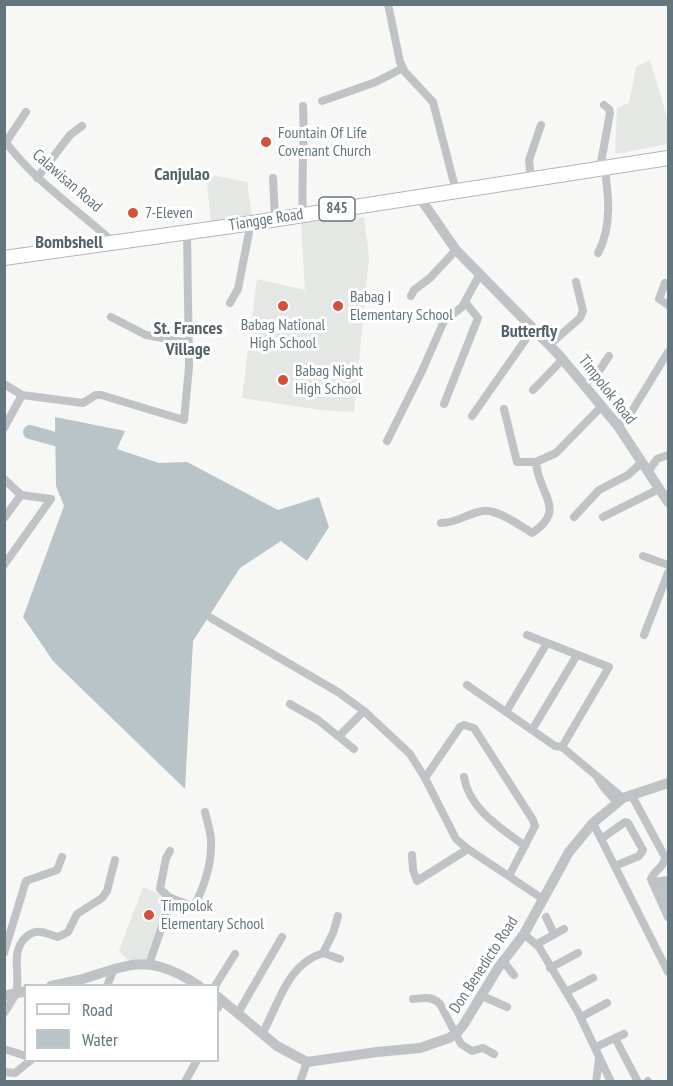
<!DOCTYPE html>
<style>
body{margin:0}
#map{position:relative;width:673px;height:1086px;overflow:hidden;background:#f7f7f5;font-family:"PT Sans Narrow",sans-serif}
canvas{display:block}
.frame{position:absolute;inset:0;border:6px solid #65757d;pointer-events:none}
.legend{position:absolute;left:24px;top:984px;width:195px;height:78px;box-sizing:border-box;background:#fff;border:2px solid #c1c8cb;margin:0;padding:8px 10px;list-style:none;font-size:18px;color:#65757d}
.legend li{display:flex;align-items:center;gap:12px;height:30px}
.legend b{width:30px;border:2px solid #c1c8cb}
</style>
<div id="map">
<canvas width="673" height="1086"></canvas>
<div class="frame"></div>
<ul class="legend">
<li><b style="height:8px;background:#fff"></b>Road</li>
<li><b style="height:16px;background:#b8c4c8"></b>Water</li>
</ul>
</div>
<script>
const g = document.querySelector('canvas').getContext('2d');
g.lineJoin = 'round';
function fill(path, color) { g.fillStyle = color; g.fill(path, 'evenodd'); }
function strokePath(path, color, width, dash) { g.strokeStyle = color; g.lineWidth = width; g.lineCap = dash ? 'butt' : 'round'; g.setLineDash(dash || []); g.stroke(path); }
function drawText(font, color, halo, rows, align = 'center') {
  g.font = font + ' "PT Sans Narrow",sans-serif'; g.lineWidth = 6; g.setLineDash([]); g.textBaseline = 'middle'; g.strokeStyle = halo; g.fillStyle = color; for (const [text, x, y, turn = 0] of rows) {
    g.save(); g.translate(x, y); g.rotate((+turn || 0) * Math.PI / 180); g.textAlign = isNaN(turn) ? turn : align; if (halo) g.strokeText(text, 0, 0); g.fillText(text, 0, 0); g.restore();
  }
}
fill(new Path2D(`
 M650,60l18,60v24l-53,10 2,-46 12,-5 7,-36z
 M206,174l41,8 5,34 -41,6z
 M364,217l5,40 -15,155 -33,-2 -79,-12 15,-119 48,11 -4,-67z
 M143,887l27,12 -21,62 -21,-1 -9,-9z`), '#e5e7e5');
fill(new Path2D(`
 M55,417l70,14 -8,18 42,14 28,-1 91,48 41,-13 10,30 -22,34 -26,-20 -41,27 -47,73 -8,148 -132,-128 -30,-44 41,-111 -8,-20z
 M668,876v36l-16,-34z`), '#b8c4c8');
strokePath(new Path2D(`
 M30,432l25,7`), '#b8c4c8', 14);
const primary = new Path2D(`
 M4,258l242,-34 422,-66`);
strokePath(primary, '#b0b6b9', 16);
strokePath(new Path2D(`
 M388,4l12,58 5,10 28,30 23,89
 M322,101l54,-19 27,-14
 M4,140c30,41 72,68 109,102
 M6,142l20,-30
 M600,168l10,-55 -1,-4 -5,-4
 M37,178l33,-43 12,-9
 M273,178l2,41
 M531,179l-2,-19 12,-35
 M303,215c-2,-37 2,-73 0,-109
 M598,253c8,-15 11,-34 10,-52 0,-11 -3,-22 -2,-34
 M665,283l-6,16 9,6
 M411,296l3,-6 16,-12 26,-28
 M230,303l8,-14 13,-67
 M111,317l35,18 43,8
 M549,345l31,-27 3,-7 -7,-29
 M4,384l18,11 61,8 13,-8h5l83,25 5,-53 -2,-135
 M584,385l13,-11 12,-18
 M533,390l30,-31
 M444,404l34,-86 -13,-16
 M504,409l13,53h19
 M472,416l61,-87
 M618,426l11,-10 39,-64
 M4,428l18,-33
 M387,441l35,-70 22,-50 18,-14 18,-33
 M648,472l9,-13 11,-4
 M4,479l17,16 30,4 -47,66
 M574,517l25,-27 29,-15 13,-12
 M603,517l56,-28
 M4,518l17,-23
 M441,523c16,0 27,-10 42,-12 13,-3 38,15 49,22 36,-24 6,-38 4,-71l20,-9 46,-47
 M643,556l25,9
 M211,618l127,74 26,19 46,43 15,24 31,61 12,10 75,50
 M527,635l82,32 -47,80
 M644,635l24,-62
 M467,685l88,61 7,1 61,51
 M290,704l28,16 36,29
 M506,712l41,-69
 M532,730l45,-75
 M339,736l25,-25
 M464,777c5,32 37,51 61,69
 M425,778l35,-51 4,-2 10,3 59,92 2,6 -26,50
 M598,779l7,10 12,13
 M631,794l34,63c0,10 -11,13 -14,22l17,38
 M593,823l75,149
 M601,839l24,-17 3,1 15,27 -4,6 -24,10
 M170,851l-4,7 -6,31 10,9 24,8c10,-18 18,-43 17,-65 0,-9 -4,-20 -6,-29
 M412,855l1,15 4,11 51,-32
 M546,917l8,17
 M524,934l15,13 39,65 33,70
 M537,944l27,-15
 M4,953l21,-69 1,-3 31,-11 5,-13
 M323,953l10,-20 5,-17
 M503,961l11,14
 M149,964l23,-66
 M550,968l28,-15
 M107,986l7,-17
 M215,986l20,-32
 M566,992l27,-14
 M482,996l25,11
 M413,999c11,-1 19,-3 27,5l21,40 11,7 11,-3 11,6
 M218,1008l3,-9
 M4,1013c4,-6 10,-14 12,-21 5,-17 -6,-39 9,-54 11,-11 20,-5 33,-1l10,-5 9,-18 25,-16 5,-7 8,-31
 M238,1013l44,-76
 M581,1017l26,-14
 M262,1034c17,-30 25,-70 61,-81l17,6
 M615,1038l9,-4
 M596,1047l19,-9 23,44
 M4,1049l22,7
 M4,1072l11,1 16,-13
 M185,1082l12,-22
 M300,1082l7,-20
 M596,1082l3,-23
 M647,1082l1,-1`), '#bfc3c6', 8);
strokePath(new Path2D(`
 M418,195l38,55 102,104 26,31 34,41 50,76
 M51,986c9,-2 19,-4 28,-6 27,-7 54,-22 82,-13 14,4 26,11 38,19
 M4,996l22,-5
 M218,997l59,49 30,16 70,-10 43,-4 29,-10 8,-5 7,-9 34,-56 26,-34 45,-82 24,-29 30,-25 45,-15`), '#bfc3c6', 10);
strokePath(primary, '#fff', 14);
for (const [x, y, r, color] of [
 [266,142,6,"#d35039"],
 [133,213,6,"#d35039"],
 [283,306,6,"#d35039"],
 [338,306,6,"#d35039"],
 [283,380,6,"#d35039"],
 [149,915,6,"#d35039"]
]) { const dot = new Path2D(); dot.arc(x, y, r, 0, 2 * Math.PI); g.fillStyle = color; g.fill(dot); strokePath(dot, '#fff', 2); }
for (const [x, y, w] of [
 [337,209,36]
]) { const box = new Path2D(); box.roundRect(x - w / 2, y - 12, w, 24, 4.5); g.fillStyle = '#fff'; g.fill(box); strokePath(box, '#65757d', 1.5); }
drawText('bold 15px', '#65757d', null, [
 ["845",337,209]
]);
drawText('16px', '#65757d', '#fff', [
 ["Fountain Of Life",278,133],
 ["Covenant Church",278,151],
 ["7-Eleven",145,213],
 ["Babag I",350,297],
 ["Elementary School",350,315],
 ["Babag National",283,325,"center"],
 ["High School",283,343,"center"],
 ["Babag Night",295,371],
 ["High School",295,389],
 ["Timpolok",161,906],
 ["Elementary School",161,924]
], 'left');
drawText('16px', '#65757d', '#fff', [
 ["Calawisan Road",67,181,41],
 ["Tiangge Road",266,220,-9],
 ["Timpolok Road",607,390,52],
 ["Don Benedicto Road",484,965,-57]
]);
drawText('bold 18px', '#566269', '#fff', [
 ["Canjulao",182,175],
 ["Bombshell",69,243],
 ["St. Frances",188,329],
 ["Village",188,350],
 ["Butterfly",529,332]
]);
</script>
